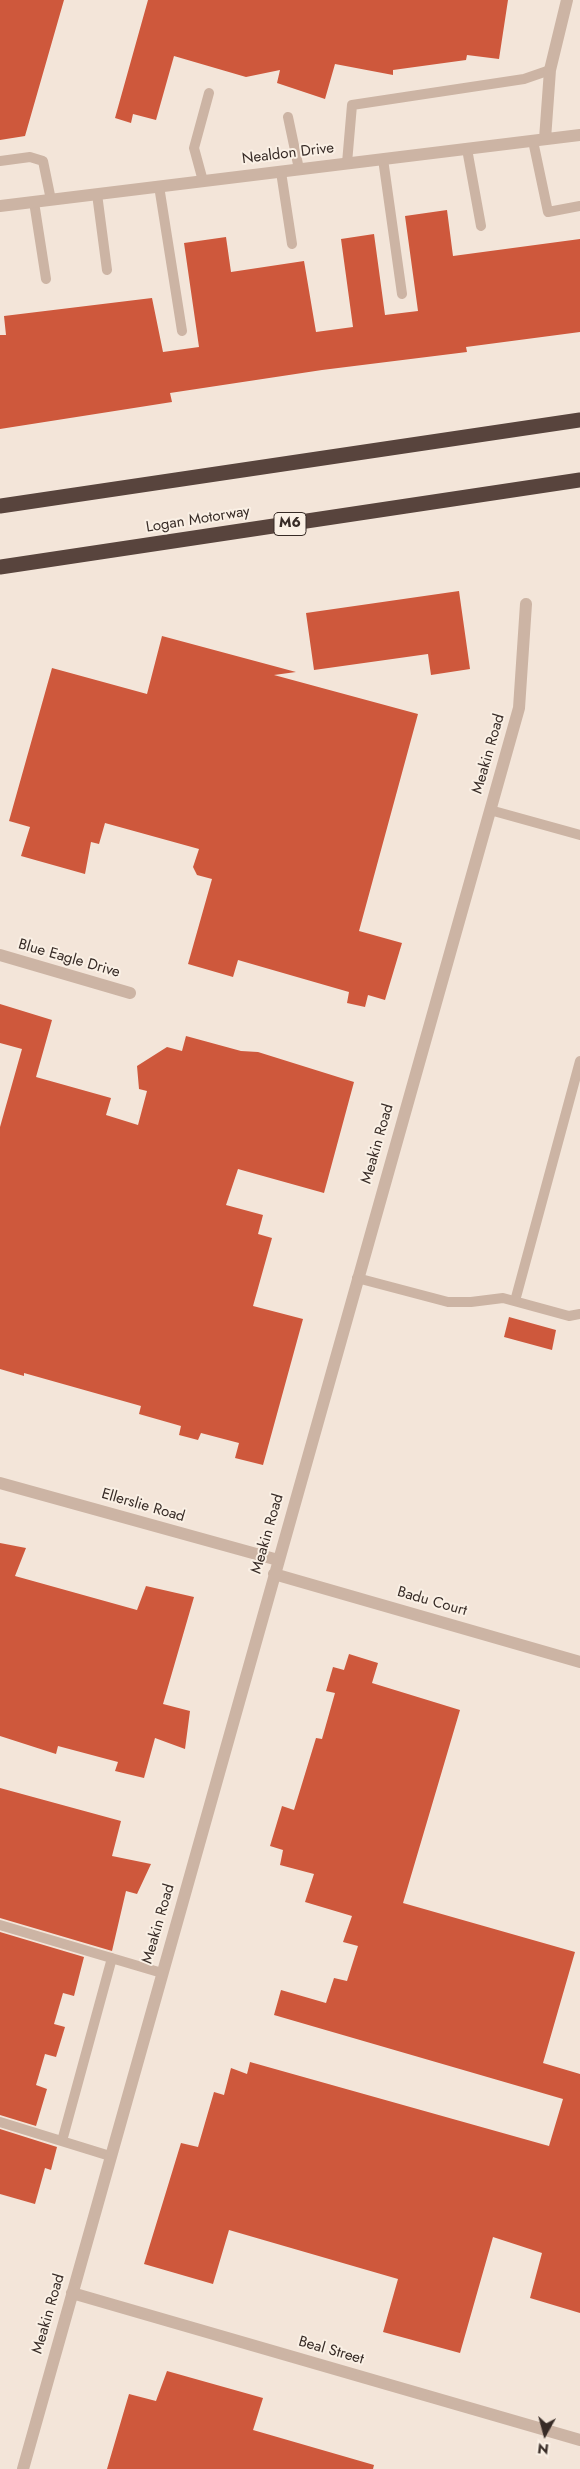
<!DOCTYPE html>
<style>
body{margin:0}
#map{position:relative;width:580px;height:2469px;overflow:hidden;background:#f3e5d9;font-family:Jost,sans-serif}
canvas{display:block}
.north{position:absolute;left:520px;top:2409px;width:50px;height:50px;-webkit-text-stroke:4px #faf0e5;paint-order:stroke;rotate:187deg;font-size:14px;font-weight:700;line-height:20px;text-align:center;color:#372b26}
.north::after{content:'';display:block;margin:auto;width:18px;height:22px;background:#372b26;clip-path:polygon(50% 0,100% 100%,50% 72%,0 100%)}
</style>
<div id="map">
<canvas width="580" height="2469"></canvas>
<div class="north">N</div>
</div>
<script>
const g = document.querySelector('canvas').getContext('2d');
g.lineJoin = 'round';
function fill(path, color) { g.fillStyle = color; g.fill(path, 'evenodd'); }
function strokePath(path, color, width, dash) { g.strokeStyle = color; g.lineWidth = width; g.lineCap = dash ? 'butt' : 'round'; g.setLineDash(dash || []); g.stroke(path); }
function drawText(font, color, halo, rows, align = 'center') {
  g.font = font + ' Jost,sans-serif'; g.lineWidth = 4; g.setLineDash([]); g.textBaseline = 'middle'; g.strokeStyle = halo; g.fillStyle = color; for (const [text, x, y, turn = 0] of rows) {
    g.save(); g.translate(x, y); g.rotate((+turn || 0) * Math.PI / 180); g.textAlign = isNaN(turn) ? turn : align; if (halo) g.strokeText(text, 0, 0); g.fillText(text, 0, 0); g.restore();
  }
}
fill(new Path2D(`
 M0,0h64l-39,136 -25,4z
 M148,0h360l-9,59 -32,-4 -1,5 -73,10v5l-58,-11 -10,35 -48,-16 3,-13 -34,7 -72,-21 -18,64 -23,-6 -2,9 -16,-5z
 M447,210l6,46 127,-17v93l-114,15 1,5 -145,18 -152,23 2,9 -172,27v-94h6l-2,-19 148,-18 11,54 36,-5 -15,-104 42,-6 5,35 73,-11 12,71 37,-5 -12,-88 33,-5 11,81 33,-4 -13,-95z
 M459,591l11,78 -39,6 -3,-21 -114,16 -8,-57z
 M162,636l134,36 -22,3 144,39 -59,217 43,12 -17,57 -17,-5 -3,12 -18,-4 2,-11 -111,-32 -5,17 -45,-13 24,-85 -15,-4 -4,-8 6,-18 -94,-26 -6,21 -8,-2 -6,32 -64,-18 9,-29 -21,-6 43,-153 95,26z
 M0,1004l52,16 -16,57 75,21 -5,17 32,10 9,-34 -8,-2 -2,-23 30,-19 15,4 4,-15 55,15 17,1 96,30 -30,111 -86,-24 -12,36 37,10 -5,19 14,4 -19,68 50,13 -40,146 -28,-7 4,-15 -38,-10 -3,7 -19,-5 2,-9 -42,-12 2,-8 -117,-33v3l-24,-7v-242l22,-78 -22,-6z
 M509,1317l47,13 -4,20 -48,-13z
 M0,1543l26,5 -11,28 122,34 9,-24 48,11 -31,107 27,7 -5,38 -30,-11 -11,40 -29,-7 3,-9 -60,-16 -2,8 -56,-18z
 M349,1654l29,9 -6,20 88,27 -57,193 172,49 -32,111 37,11v239l-50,-15 12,-45 -49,-16 -33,116 -77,-21 15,-53 -169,-49 -16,54 -69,-20 37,-121 17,4 16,-55 10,3 7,-27 16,6 3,-12 299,84 14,-47 -289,-84 7,-25 45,13 8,-25 13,3 11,-35 -15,-4 9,-26 -47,-14 9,-28 -34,-9 3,-15 -13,-4 12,-40 12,4 22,-72 6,1 13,-46 -9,-2 7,-24 11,3z
 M0,1788l121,33 -9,35 39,8 -14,30 -11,-3 -14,60 -112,-33z
 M0,1932l84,25 -10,39 -11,-3 -9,31 11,3 -9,30 -11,-3 -9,31 11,4 -11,37 -36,-11z
 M0,2129l57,18 -6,23 -6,-2 -10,36 -35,-10z
 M167,2371l96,27 -10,32 121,35 -1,4h-266l22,-75 27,7z`), '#ce583c');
strokePath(new Path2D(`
 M288,117l11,52
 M533,141l15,71 32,-6
 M467,149l14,77
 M383,159l19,135
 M0,161l30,-4 13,4 8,39
 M347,163l5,-58 172,-26 26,-9
 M281,172l11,72
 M203,181l-9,-33 15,-55
 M159,186l23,145
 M97,194l10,76
 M34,202l12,77
 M490,810l90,25
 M357,1278l91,24h23l32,-4 66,18 11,-2
 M515,1301l65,-240
 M0,1925l162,48
 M0,2122l110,34
 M62,2141l50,-183`), '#ccb4a4', 10);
strokePath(new Path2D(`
 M545,139l5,-69 17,-70
 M0,206l580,-71
 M0,955l130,38
 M0,1483l278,77
 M274,1574l306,88
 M72,2293l508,147
 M23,2469l496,-1761 7,-104`), '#ccb4a4', 12);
strokePath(new Path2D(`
 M0,506l580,-86
 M0,567l580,-87`), '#58443d', 15);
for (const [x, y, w] of [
 [290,524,32]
]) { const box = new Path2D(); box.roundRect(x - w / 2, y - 11.5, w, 23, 4); g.fillStyle = '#faf0e5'; g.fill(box); strokePath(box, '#372b26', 1); }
drawText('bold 14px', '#372b26', null, [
 ["M6",290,524]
]);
drawText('15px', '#372b26', '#faf0e5', [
 ["Nealdon Drive",288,154,-7],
 ["Logan Motorway",198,520,-9],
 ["Meakin Road",489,754,-74],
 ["Blue Eagle Drive",69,959,16],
 ["Meakin Road",378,1144,-74],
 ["Ellerslie Road",143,1506,16],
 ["Meakin Road",268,1534,-74],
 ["Badu Court",432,1602,16],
 ["Meakin Road",159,1924,-74],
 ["Meakin Road",49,2314,-74],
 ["Beal Street",331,2351,16]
]);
</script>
